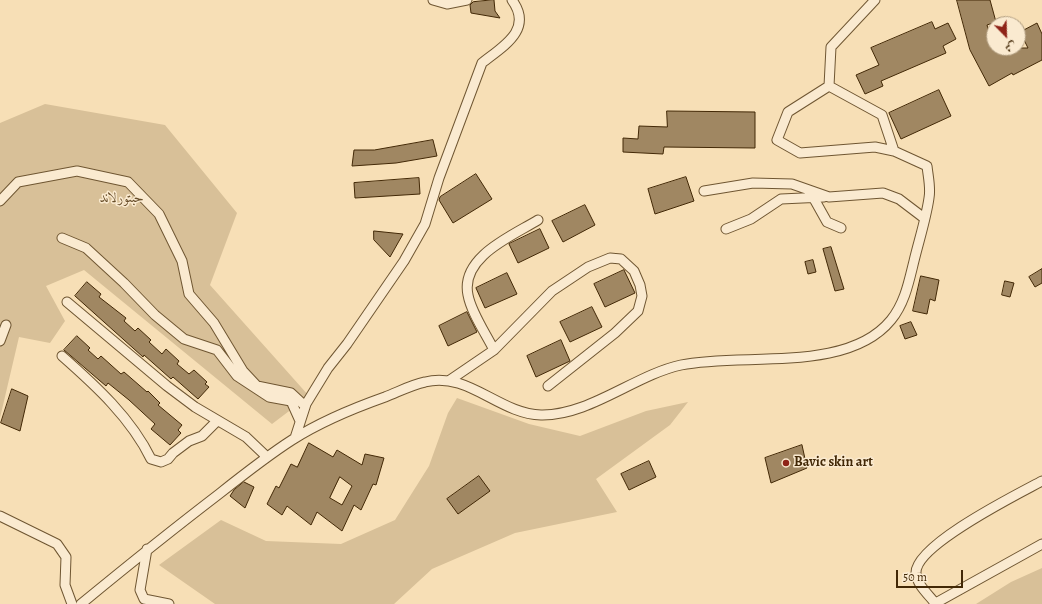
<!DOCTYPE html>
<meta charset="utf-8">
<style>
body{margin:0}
#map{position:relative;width:1042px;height:604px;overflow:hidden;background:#f7dfb6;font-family:Alegreya,Amiri,serif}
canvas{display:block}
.north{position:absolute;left:986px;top:16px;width:40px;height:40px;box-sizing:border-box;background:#faead0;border:1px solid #b09c7f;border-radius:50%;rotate:157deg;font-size:11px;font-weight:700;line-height:16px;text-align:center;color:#422806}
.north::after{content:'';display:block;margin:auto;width:14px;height:18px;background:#8f2418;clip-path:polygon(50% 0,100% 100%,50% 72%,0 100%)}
.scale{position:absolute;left:896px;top:570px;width:67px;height:18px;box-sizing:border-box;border:2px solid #422806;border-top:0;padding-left:5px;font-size:12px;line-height:14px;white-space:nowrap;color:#422806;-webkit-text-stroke:3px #faead0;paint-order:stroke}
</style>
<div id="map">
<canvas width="1042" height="604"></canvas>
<div class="north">ش</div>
<div class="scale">50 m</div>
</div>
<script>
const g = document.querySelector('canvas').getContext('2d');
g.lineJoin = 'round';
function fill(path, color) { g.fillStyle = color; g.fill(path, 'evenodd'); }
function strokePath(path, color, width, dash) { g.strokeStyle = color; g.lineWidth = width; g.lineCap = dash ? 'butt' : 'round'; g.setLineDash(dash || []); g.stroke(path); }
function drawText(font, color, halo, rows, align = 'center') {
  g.font = font + ' Alegreya,Amiri,serif'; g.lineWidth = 3; g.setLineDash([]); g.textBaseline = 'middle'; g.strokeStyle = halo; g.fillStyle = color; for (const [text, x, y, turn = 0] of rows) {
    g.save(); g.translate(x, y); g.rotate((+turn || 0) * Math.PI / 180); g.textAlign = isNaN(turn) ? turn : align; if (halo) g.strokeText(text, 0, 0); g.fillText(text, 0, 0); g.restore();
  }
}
fill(new Path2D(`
 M45,104l120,21 72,88 -27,72 99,111 -37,28 -188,-154 -38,16 19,35 -15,22 -31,-6 -19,81v-295z
 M457,398l72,26 51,12 66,-25 42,-9 -18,23 -74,54 21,33 -102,21 -83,36 -38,35h-179l-56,-39 62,-45 45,21 75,3 54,-24 34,-54 19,-53z
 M1042,568v36h-66l35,-22z`), '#d8c098');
const building = new Path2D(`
 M494,0l1,11 5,7 -29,-5 -1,-8 3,-3z
 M957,0h33l6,22 -9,3 6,23h35l-8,-16 17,-9 5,11v26l-29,15 -1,-2 -23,13 -19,-36z
 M932,22l3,7 13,-6 8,16 -13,7 3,7 -65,28 2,5 -18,8 -9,-19 23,-10 -8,-17z
 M939,90l12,26 -50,23 -12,-26z
 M667,111l88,1v36l-91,-1 -1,7 -40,-2v-14l15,1 1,-13 28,1z
 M433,140l4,16 -41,7 -44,3 2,-16h20z
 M476,174l16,25 -39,24 -14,-23 1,-3z
 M686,177l8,24 -39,13 -7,-25z
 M419,178l1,16 -65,4 -1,-15z
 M585,205l10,20 -32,17 -11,-21z
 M540,229l9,19 -31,15 -9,-19z
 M374,231l29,3 -13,23 -16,-17z
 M831,247l13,42 -9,2 -12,-42z
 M813,260l3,12 -8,2 -3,-12z
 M1042,269v14l-7,4 -6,-10z
 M624,270l11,23 -30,14 -11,-23z
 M507,273l10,21 -32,14 -9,-20z
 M921,276l18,4 -4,21 -5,-2 -3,15 -14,-3z
 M1005,281l9,2 -4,14 -8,-2z
 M87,282l14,12 -2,3 27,21 -2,3 11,10 3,-3 13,12 -2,2 13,12 4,-5 13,12 -2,3 12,10 5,-4 13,12 -2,2 4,3 -11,12 -25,-22 -2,2 -27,-24 -1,2 -68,-61z
 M592,307l10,20 -32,15 -10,-20z
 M467,312l10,20 -29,14 -9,-20z
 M911,322l6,13 -12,4 -5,-13z
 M77,336l13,12 -2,2 10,9 3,-3 20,18 3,-2 23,20 1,-1 12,12 -2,2 24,20 -4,5 3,3 -11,12 -19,-16 4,-5 -26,-24 -21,-17 -2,3 -42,-36z
 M561,340l9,21 -34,16 -9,-21z
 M12,389l16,7 -8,35 -19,-8z
 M309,443l24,14 4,-7 25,15 3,-11 19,4 -8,27 -3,-1 -12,26 -7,-5 -12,26 -25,-19 -6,13 -24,-19 -5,9 -15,-11 9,-18 3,2 12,-24 6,3zM340,477l12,9 -10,19 -12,-7z
 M802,445l5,23 -36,15 -6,-25z
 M649,461l7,16 -27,13 -8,-16z
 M479,476l11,15 -32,23 -11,-15z
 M244,482l10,5 -9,21 -15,-12 4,-6z`);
fill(building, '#a08762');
strokePath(building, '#422806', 1);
const minor = new Path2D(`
 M433,0l14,4 20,-4
 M829,86l2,-39 44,-47
 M704,191l49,-8 39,1 37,13 54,-4 16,6 25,19
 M813,197l14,25 14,6
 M0,201l18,-19 59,-11 51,11 31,32 23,47 7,33 25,29 29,48 14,15 34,7 14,13
 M726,229l25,-10 30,-20 43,-2
 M62,238l24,10 38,35 31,32 29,24 33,11 20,26 32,21 22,4 9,20
 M67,302l100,84 28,21 51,30 21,20
 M0,341l6,-16
 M494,350c-8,-16 -23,-38 -26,-55 -8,-38 44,-59 70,-75
 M62,356c34,30 69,62 89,103l10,3 7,-3 5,-6 16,-12 13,-5 15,-15
 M450,380l44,-30 58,-59 36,-24 22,-9 11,1 13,12 6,14 2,11 -4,15 -23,22 -67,53
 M295,438l11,-34 22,-36 19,-24 57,-83 21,-37 14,-46 43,-115c20,-16 52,-33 30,-63
 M0,516l57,28 9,13 -1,28 7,19
 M147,549l-7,41 4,9 25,5
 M935,603c-7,-9 -18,-18 -19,-30 -1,-28 102,-79 126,-92
 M81,604c45,-37 91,-74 138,-110 24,-19 48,-38 73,-54 28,-18 62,-32 93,-43 13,-5 26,-12 40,-15 43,-11 74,32 116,33 48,1 94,-40 140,-50 61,-13 166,9 210,-45 14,-17 18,-39 23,-59 5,-21 12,-42 15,-63 2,-10 -1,-22 -2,-32l-33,-15 -19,-4 -75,6 -23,-13 11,-28 41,-26 53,29 12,36
 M934,604l108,-60`);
strokePath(minor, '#6f5632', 11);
strokePath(minor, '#faead0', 9);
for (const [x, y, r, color] of [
 [786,463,4,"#8f2418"]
]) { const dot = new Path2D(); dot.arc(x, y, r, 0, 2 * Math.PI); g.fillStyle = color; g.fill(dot); strokePath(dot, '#faead0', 1.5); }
drawText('italic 14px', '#684e2a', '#faead0', [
 ["حبتورلاند",122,199]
]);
drawText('bold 14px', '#422806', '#faead0', [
 ["Bavic skin art",794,463]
], 'left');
</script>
